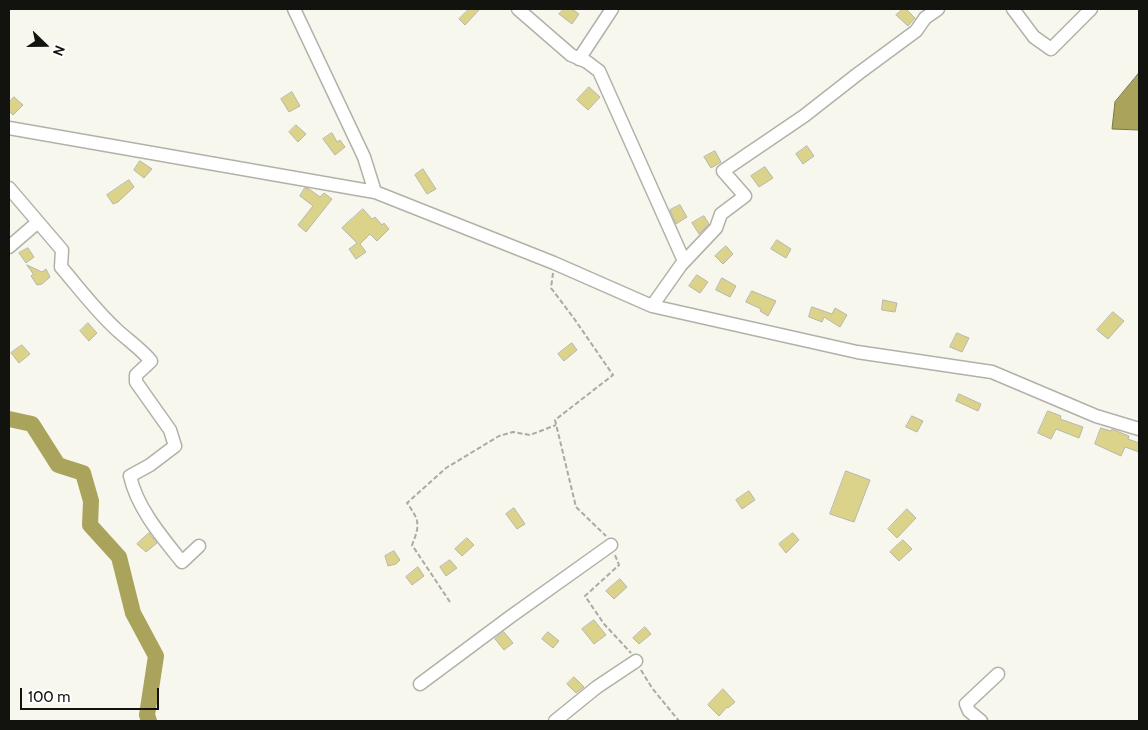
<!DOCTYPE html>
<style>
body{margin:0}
#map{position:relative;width:1148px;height:730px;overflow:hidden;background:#f7f7ee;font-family:Cabin,sans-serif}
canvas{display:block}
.frame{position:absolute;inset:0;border:10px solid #12120f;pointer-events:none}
.north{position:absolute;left:20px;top:20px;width:50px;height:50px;-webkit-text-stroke:4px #fff;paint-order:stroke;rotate:112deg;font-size:14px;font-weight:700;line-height:20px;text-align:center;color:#12120f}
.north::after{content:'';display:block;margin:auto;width:18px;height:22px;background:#12120f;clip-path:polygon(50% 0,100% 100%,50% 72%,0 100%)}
.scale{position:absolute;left:20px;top:688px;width:139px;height:22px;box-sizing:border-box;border:2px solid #12120f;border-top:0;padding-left:6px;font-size:15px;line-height:18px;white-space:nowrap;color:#12120f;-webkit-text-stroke:4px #fff;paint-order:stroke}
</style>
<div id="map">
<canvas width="1148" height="730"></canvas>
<div class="frame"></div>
<div class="north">N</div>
<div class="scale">100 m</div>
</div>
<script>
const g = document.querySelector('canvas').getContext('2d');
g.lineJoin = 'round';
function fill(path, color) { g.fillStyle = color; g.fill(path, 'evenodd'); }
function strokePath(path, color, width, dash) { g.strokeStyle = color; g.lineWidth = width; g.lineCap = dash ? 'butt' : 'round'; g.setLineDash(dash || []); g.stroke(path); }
const water = new Path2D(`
 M1139,73v57l-27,-1 3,-27z`);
fill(water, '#aaa35b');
strokePath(water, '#7c7844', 1);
strokePath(new Path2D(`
 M9,419l23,5 26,41 25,8 8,28 -1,24 29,32 14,56 23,43 -9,59 2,6`), '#aaa35b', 16);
const building = new Path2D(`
 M469,9h11l-15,16 -6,-6z
 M564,9h8l7,5 -7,10 -13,-10z
 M903,9h3l9,9 -7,8 -12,-11z
 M589,87l11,10 -12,13 -11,-10z
 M292,92l8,14 -11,6 -8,-13z
 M14,97l9,8 -10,10 -4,-4v-8z
 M296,125l10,9 -8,8 -9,-10z
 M332,133l5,9 3,-2 5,7 -10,8 -12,-16z
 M807,146l7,10 -11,8 -7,-10z
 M715,151l6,11 -10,6 -7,-11z
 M140,161l12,8 -8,9 -10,-8z
 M765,167l8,11 -14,9 -8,-11z
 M423,169l13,20 -9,5 -12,-19z
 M129,180l5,7 -16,15 -5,2 -6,-9z
 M305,188l4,1 11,8 4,-4 8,6 -26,33 -8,-7 15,-19 -13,-10z
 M680,205l7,12 -11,7 -6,-14z
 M363,209l9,10 3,-2 7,8 2,-2 5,6 -12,12 -7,-7 -10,10 6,8 -10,7 -7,-10 8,-6 -15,-15z
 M704,216l5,8 -10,10 -7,-11z
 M777,240l14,9 -5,9 -15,-9z
 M726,246l7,8 -10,10 -8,-8z
 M28,248l6,9 -8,6 -7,-10z
 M27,265l15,7 4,-3 4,8 -8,7 -5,1 -6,-9 2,-2z
 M697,275l11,7 -8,11 -11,-7z
 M722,278l14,8 -6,11 -14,-7z
 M752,291l24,10 -8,15 -8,-5 1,-2 -15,-7z
 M883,300l14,3 -2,9 -13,-2z
 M812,307l20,7 3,-6 12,7 -7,12 -16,-10 -2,5 -13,-5z
 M1113,312l11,9 -16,18 -11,-9z
 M88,323l9,10 -8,8 -9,-10z
 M957,333l12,5 -7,14 -12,-5z
 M572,343l5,7 -13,11 -6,-7z
 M22,345l8,9 -11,9 -8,-10z
 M959,394l22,10 -3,7 -22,-10z
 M1048,411l13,5 -1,3 23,8 -4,11 -23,-9 -5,10 -13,-6z
 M912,416l11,5 -6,11 -11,-5z
 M1101,428l10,3 1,-2 2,1 15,6 -1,3 11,4v9l-14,-5 -4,9 -26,-12z
 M846,471l24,9 -16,42 -24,-8z
 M749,491l6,9 -13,9 -6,-9z
 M514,508l11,16 -8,5 -11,-15z
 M907,509l9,9 -19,20 -9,-9z
 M149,533l8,10 -11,9 -9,-8z
 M793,533l6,7 -13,13 -7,-9z
 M467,538l7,7 -12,11 -7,-7z
 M903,540l9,9 -13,12 -9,-9z
 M394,551l6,9 -4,4 -8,2 -3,-10z
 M450,560l7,8 -11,8 -6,-9z
 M418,567l6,9 -12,9 -6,-8z
 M620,579l7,8 -13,12 -8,-8z
 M594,620l12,15 -12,9 -12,-15z
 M645,627l6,7 -12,10 -6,-6z
 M504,632l9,11 -9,7 -9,-11z
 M548,632l11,9 -6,7 -11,-9z
 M574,677l10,10 -8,6 -9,-9z
 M723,689l12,13 -7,6 -1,-1 -8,9 -11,-11z`);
fill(building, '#dbd38a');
strokePath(building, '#b7b6ae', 1);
const minor = new Path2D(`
 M294,9l70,148 11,35 179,71 98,43 205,46 135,20 104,44 43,13
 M518,9l53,46 16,7 12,9 85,190
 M1013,9l21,28 17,12 40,-40
 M579,59l33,-50
 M9,128l366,64
 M9,188l53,62 -1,17c18,21 35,44 56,63 12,11 24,19 34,31l-15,14v7l34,48 5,16 -25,19 -20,11c7,32 32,61 52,86l17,-16
 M9,247l29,-25
 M652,306l29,-41 35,-37 5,-14 24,-18 -22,-25 81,-55 55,-43 57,-42 9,-13 13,-9
 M420,684l90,-67 101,-72
 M555,721l42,-34 39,-26
 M981,721l-12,-10 -3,-7 32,-30`);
strokePath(minor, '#b2b1a9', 15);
strokePath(new Path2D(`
 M553,273l-2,15 22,29 40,58 -58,45 21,87 30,29
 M615,555l4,10 -34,31 19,28 27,29
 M450,602l-38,-57c8,-20 8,-24 -5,-42l39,-35 53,-32 14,-4 17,3 26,-10
 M641,670l11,18 27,33`), '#ababa4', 2, [5, 2.5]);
strokePath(minor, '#fff', 12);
</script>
